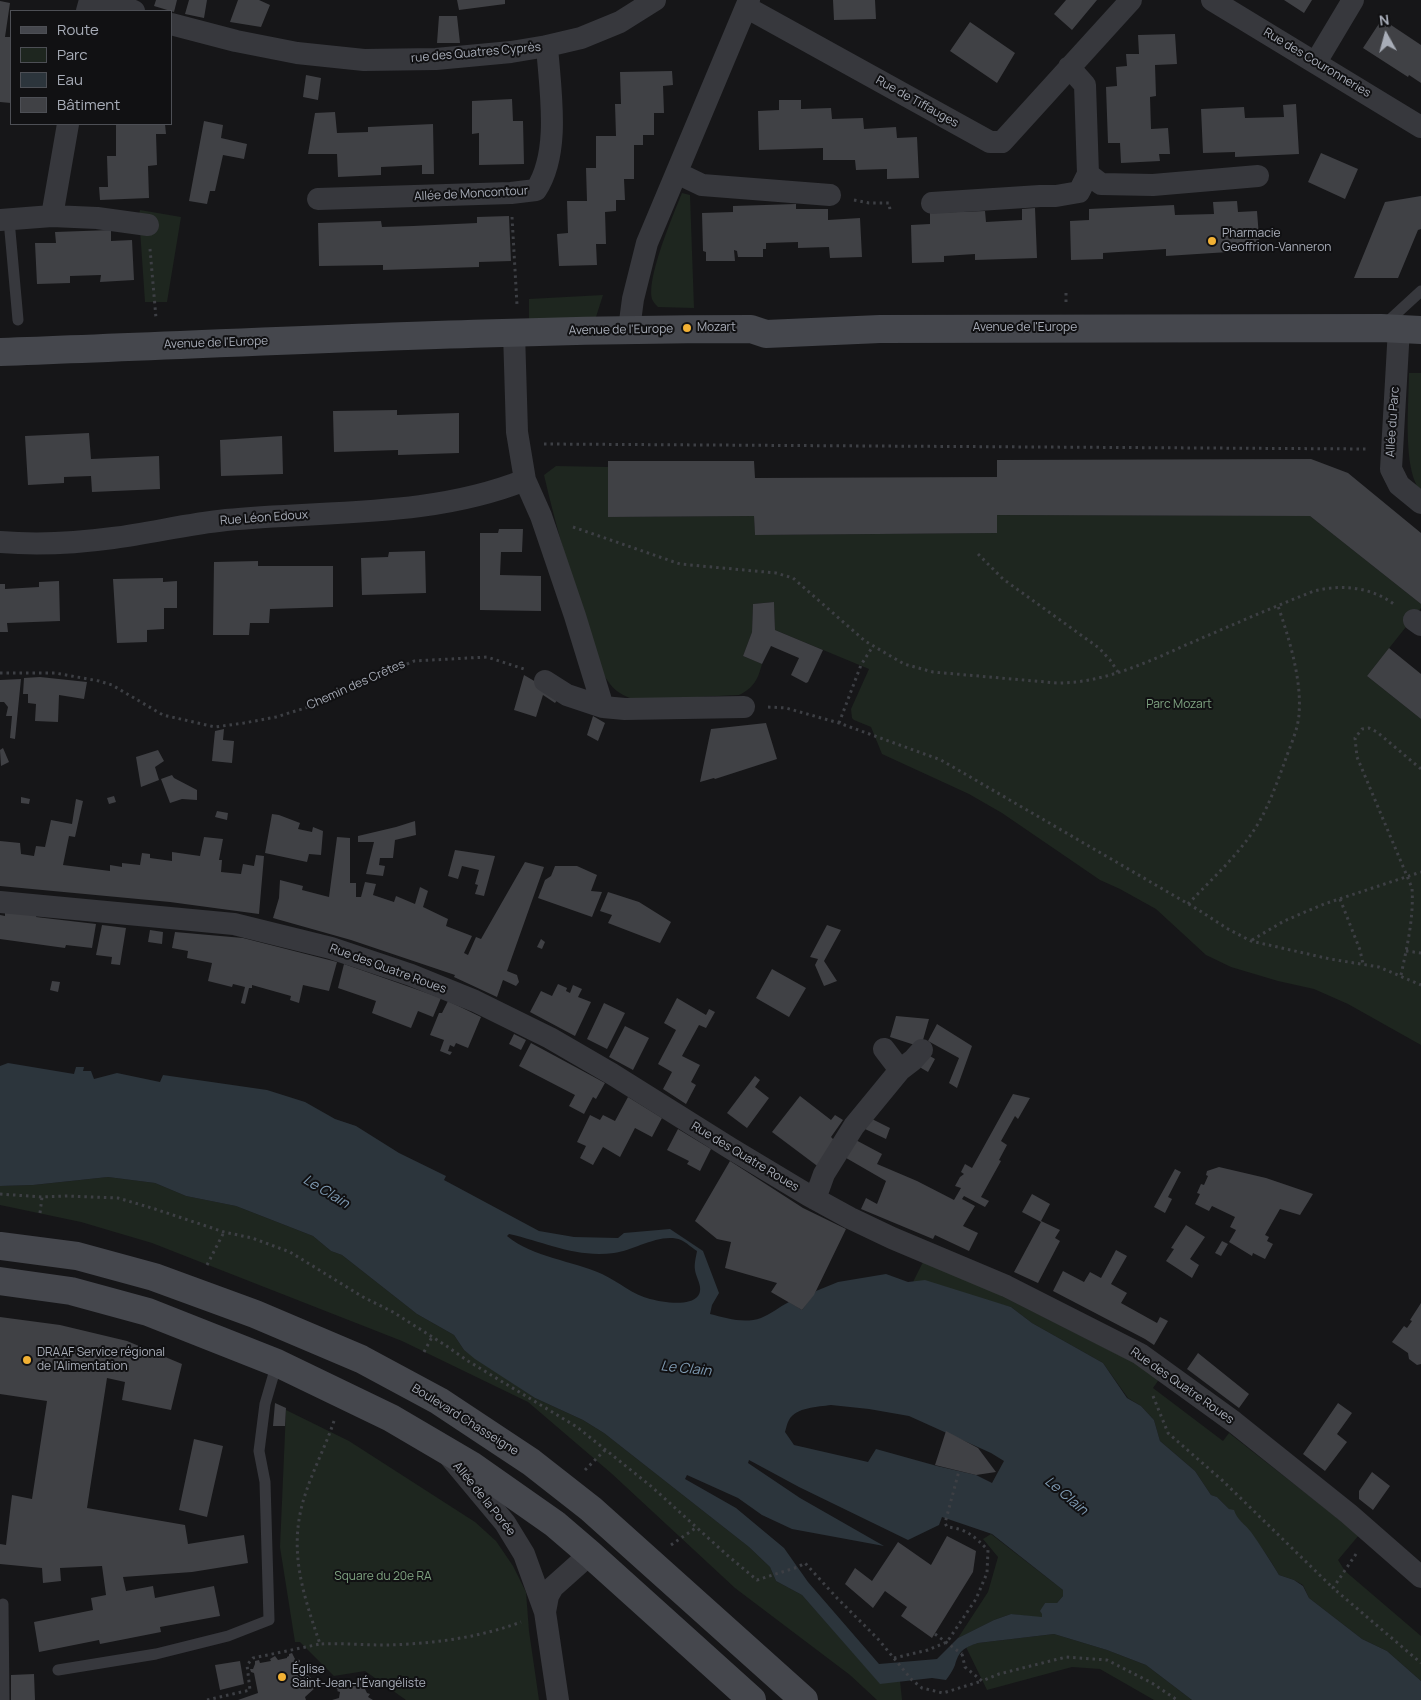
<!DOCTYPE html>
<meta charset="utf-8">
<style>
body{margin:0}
#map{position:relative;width:1421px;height:1700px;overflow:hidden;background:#161618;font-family:Manrope,sans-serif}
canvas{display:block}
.legend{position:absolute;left:10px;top:10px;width:162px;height:115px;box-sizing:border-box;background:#111113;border:1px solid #4d4f55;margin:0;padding:6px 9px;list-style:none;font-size:15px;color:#a8adb8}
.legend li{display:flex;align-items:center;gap:10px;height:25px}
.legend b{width:25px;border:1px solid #4d4f55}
.north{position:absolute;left:1361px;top:10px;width:50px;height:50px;-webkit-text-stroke:4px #111113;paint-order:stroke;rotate:353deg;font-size:14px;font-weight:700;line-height:20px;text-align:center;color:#a8adb8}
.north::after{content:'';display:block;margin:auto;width:18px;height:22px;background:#a8adb8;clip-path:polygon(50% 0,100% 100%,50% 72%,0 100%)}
</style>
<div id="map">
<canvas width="1421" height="1700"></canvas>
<ul class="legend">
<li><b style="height:6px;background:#45474d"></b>Route</li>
<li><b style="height:14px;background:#1e261f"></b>Parc</li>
<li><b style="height:14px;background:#2c353c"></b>Eau</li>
<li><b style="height:14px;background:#404145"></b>Bâtiment</li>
</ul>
<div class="north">N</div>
</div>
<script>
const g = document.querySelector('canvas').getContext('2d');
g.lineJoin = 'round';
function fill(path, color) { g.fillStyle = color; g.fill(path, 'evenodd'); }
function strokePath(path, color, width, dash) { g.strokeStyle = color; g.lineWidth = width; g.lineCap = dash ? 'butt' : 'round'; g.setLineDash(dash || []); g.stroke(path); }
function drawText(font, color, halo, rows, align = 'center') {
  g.font = font + ' Manrope,sans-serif'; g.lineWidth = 4; g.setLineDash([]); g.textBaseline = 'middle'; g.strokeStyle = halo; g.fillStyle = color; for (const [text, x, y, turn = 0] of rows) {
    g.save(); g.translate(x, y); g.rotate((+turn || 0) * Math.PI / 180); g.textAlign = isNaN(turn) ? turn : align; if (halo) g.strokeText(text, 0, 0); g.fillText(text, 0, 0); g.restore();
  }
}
fill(new Path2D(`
 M682,193l8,2 4,113 -36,-1c-2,-2 -4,-4 -5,-6 -9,-18 21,-88 29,-108z
 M140,210l41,7 -14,85h-22l-6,-87z
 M603,295l-7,22 -67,3v-21z
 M1409,373h12v118c-19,-20 -12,-90 -12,-118z
 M556,466l52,1 1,50 145,-1 1,19 241,-2 1,-18 313,1 111,88v4l-54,68 54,43v326l-73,-41 -34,-15 -36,-8 -47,-14 -25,-12 -50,-46 -36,-20 -20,-9 -98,-67 -33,-19 -87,-40 -11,-27 -17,-7 -2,-2 -1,-9 18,-40 -94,-39 -1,-28 -21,2 -1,28 -9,24 19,8c-4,15 -8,24 -23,31l-103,5c-10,-3 -19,-7 -26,-16 -13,-16 -17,-38 -23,-57 -16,-50 -31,-100 -43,-152z
 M108,1177l47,6 31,13 50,10 77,30 18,15 11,4 75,59 37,21 10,15 71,48 48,22 21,13 145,114 21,20 6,14 26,14 78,88 20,-2 2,19h-25l-27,-25 -115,-87 -124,-115 -83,-71 -126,-61 -250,-98 -71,-21 -81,-17v-19l33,-1z
 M923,1262l57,23 165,83 15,10 -7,10 70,53 6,-8 130,102 -21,25 7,11 76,65v45l-34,-30 -25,-12 -53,-41 -6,-13 -9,-5 -15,-5c-18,-32 -36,-52 -62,-78l-6,-2 -16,-24 -35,-30 -6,-21 -13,-14 -13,-8 -25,-35 -71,-40 -21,-16 -98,-25z
 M286,1410l63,31 126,81 21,19 17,25 13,26 3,39 10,69h-133l-41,-29 -31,5 -34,-34h-5l-15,-95z
 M991,1534l72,56v6l-6,7h-12l-3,7v8l-31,-4 -17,6 -36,18 30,-46 10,-35 -15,-18z
 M1054,1634l53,16 39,15 46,35h-38l-54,-31 -28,-2 -85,23 -21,-43 12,-4z`), '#1e261f');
fill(new Path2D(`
 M8,1063l66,11 2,-7h8l-1,4h8l3,8 23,-6 43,9 3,-7 104,15 38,12 30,17 21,7 43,27 47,23 -2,4 95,51 35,6 44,1 6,-5 46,-4 33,22 16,42 -7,12 -2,9c16,4 34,10 51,4 10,-4 18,-11 28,-16l13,8 14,-19 22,-9 48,-8 22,8 17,-2 86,27 21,16 71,40 24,35 14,8 13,14 6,21 35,30 16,24 6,2 12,12 5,1c3,10 11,14 17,22 10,14 19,28 28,43l15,5 9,6 6,12 53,41 25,12 34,30v19h-229l-46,-35 -39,-15 -53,-16 -76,9c-15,5 -19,8 -23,22 -2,5 -6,11 -9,15l-14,-2 -52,6 -78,-89 -26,-14 -6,-14 -21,-20 -145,-114 -21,-13 -48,-22 -60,-39 -11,-9 -10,-15 -37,-21 -75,-59 -11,-4 -18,-15 -77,-30 -50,-10 -31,-13 -47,-6 -75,8 -33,1v-120zM509,1234c36,8 66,24 105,19 19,-2 47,-21 67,-13 5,2 11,8 16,11 -1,6 -3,13 -2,19 1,8 9,18 3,26 -9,11 -36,6 -48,3 -17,-4 -31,-17 -48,-25 -31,-14 -68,-16 -95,-38zM831,1405l38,4 40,7 82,37 13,8 -12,22 -16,-8 -39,-9 -61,-17 -8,13 -74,-17 -9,-13c1,-3 2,-9 4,-12 7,-13 29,-13 42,-15zM749,1460l50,27 109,53 31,-15 3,-8 50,17 71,56v6l-6,7h-12l-5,8 2,3v3l-31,-3 -17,6 -36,18 -21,21 -58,5 -71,-82 -24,-34 -48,-40 -51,-29 2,-4 51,23 24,17 30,14 92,17 -84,-48 -52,-35z`), '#2c353c');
fill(new Path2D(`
 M156,0h21l-3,12 -20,-6z
 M189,0h18l-3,18 -19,-4z
 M238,0h21l11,5 -9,22 -31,-5z
 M457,0h48v4l-46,6z
 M833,0h42l1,19 -42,1z
 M1066,0h31l-25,30 -18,-16z
 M1284,0h28l-8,13z
 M0,1l10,2 -5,34h6v66l-11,-1z
 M439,16h18l3,27h-23z
 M1382,19l39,26v38l-12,-8 -1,2 -45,-29z
 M970,22l45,31 -18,30 -47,-32z
 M1175,34l2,30 -22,1 1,31 -6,1 1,32 17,-1 2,26h-11l1,7 -39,2 -1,-20h-12l-2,-56 11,-1 -1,-19 11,-1 -1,-12h13l-1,-19z
 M672,71l1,14 -10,1 1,27h-10v22h-11v10h-9v34h-10l1,21h-9v11l-11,1 1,32h-10l1,21 -38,1 -2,-32 11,-1 -1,-32h20l-1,-33h10v-32h20l-1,-32h6l-1,-32z
 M306,75l15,3 -3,22 -15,-3z
 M512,99l1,22h10l1,43 -45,1v-32l-7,1v-33z
 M779,100h22v9l30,-1 1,11 31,-1 1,11 32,-2 1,11 20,-1 2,41 -32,1v-10l-31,1 -1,-10h-32v-12l-64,2 -1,-39 21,-1z
 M1296,104l3,50 -64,3v-5l-32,1 -2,-44 43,-2 1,11 39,-1 -1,-12z
 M335,112l2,21 31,-1v-5l65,-3 1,50h-12v-9l-20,1 -21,1v8l-43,2 -1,-23h-29l7,-41z
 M204,121l19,4 -2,13 26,6 -3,15 -21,-4 -8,36h-5l-3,13 -18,-3z
 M116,124h49l1,10h-10l1,31 -9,1 1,32 -49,2 -1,-13h9l-1,-31h9z
 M1321,153l37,16 -13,30 -37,-17z
 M1421,196v33l-3,1 -20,48h-44l31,-76z
 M1237,201l1,11 19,-1 3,39 -94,6v-7l-63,4v6l-32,1 -1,-39 19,-1v-11l85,-4 1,10 39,-1 -1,-12z
 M796,204v5h32v11l32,-2 2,39 -32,1 -1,-11 -31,1v-6l-32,1v6h-3v8h-25l-1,-6 -3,-1 1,11h-29v-9l-3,-1 -1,-38 31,-1v-6z
 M1035,208l2,50 -62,2v-6l-31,2v6l-32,1 -1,-38 19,-1v-11l55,-2 1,11 36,-2v-11z
 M509,216l2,45 -32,1v5l-96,3v-5l-64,1 -1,-43 63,-2 1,6 31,-1 64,-3v-6z
 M111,230v11l21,-1 2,40 -34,2 1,-7 -31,1v7l-33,1 -2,-41h21l-1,-11z
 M397,410v5l62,-2v40l-61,2v-5l-64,2 -1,-41z
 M89,433l2,26 68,-3 1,33 -68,3 -1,-16 -27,1v6l-36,2 -3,-49z
 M282,436l1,38 -62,2 -1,-36z
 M1311,459l37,14 73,60v71l-111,-88 -313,-1v18l-242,2 -1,-19 -146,1v-56h146l1,17 242,-1v-17z
 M499,529h24l-1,23h-21l-1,23 41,1v35l-61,-1v-77h18z
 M425,551l1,42 -64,2 -1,-37 27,-1 1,-5z
 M258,561v5h75v41l-63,2 -1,14h-19l-1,12h-36l1,-73z
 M163,578v4l14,-1v27h-13v21l-17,1v12l-30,1 -4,-64z
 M59,581l1,40 -53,2 1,9h-8v-48h5v5l34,-2v-5z
 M774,602l1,28 48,20 -15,32 -2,1 -15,-8 8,-17 -28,-12 -9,18 -19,-8 9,-24 1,-28z
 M1389,648l32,26v45l-54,-43z
 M524,675l36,21 -5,7 -12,-8 -7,22 -22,-7z
 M40,677l47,5 -3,17 -25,-4 -1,27 -23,-1 1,-17 -8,-1v-9h-5l1,-16z
 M21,679l-6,60 -5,-1 2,-22h-6l2,-9 -4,-5h-4v-22z
 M593,716l12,7 -7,18 -11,-6z
 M766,723l11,36 -62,20 -1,-1 -14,4 11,-53z
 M224,729l-1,11 11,1 -2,22 -20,-2 3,-30z
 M3,748l6,14 -8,4 -1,-16z
 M158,750l6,11 -9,6 4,13 -18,7 -5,-30z
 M172,775l2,3 23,12v10l-15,-1 -12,4 -9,-24z
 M114,796l2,6 -7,2 -2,-6z
 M21,797l9,2 -1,5 -8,-1z
 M76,799l7,2 -8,36 -6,-1 -6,29 47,6v-6l12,2v-4l18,2 2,-12 8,1v4l22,3v-9l28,4 4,-19 19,2 -4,21h3l-1,12 20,2 2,-10 11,2 2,-11 8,1 -5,58 -89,-12 -170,-16v-45l20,2 1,11 13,2 2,-10 9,1 6,-27 21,4z
 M217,811l11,2 -1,7 -12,-3z
 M272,814l7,1 21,8 -2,6 14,3 1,-5 10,4 -2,24 -12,-1 -2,8 -42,-9z
 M415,821l1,14 -21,5 -2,18h-13l-1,7 6,1 -2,10 -17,-2 8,-32h-16v-6l38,-9z
 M337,837l13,1v45h6v14h5l4,-15 11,2 -3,11 21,7 2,-6 19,8 5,-17 8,4 -5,16 25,12 -2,7 26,10 -8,17 4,2 8,-18 5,2 44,-77 19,5 -37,104 10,4 2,7 -3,4 -13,-6 -6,17 -43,-20 1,-2 -104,-35 -78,-22 6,-20 1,-18 23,6 -1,4 27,7z
 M455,850l40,6 -11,40 -9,-2 3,-9 -3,-1 4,-14 -17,-4 -4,13 -10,-3z
 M555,866h22l20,9 -6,16 11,1 -10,25 -54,-19 7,-18 6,-4z
 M608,892l31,10 32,20 -11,21 -52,-20 4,-8 -12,-4z
 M5,912l32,2 -1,3 60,7 -4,24 -26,-3 -1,3 -65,-9v-24l5,1z
 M102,925l24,3 -6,37 -9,-1 1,-7 -16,-2z
 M827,925l14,5 -17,31 13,20 -13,5 -9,-21 3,-6 -8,-2z
 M150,930l13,2 -1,12 -14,-2z
 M175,932l68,6 94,24 -8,29 -26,-6 -4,18 -9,-3 1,-4 -39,-11v3h-3l-4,16 -4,-1 4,-16 -12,-3 -1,3 -24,-6 4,-18 -25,-5 1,-7 -16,-3z
 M541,939l4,3 -3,7 -5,-2z
 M344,964l97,34 -8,19 -15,-6 -7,17 -39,-15 4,-12 -38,-13z
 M772,969l34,19 -17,29 -33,-19z
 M52,981l8,1 -2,10 -8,-2z
 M558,984l9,4 -1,3 4,2 3,-8 9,4 -4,8 13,5 -16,34 -45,-24 11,-21 11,5z
 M677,998l29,17 3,-6 6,3 -9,16 -7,-3 -17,31 18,9 -9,17 5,3 -10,19 -23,-15 9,-17 -14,-8 18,-34 -12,-7z
 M448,1001l33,16 -13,31 -12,-5 -2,4 -4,-2 -2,6 4,1 -2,3 -10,-4 4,-11 -14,-5 9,-22h3z
 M604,1003l21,10 -18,36 -20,-10z
 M896,1016l33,3 -8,28 -31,-10z
 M937,1024l35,22 -15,42 -8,-5 10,-25 -31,-17z
 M625,1026l24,12 -16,32 -24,-13z
 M514,1034l12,6 -5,10 -12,-6z
 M531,1043l74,40 -9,16 -3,-2 -9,17 -15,-8 6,-11 -56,-29z
 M923,1052l12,7 -7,13 -12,-7z
 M755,1076l5,4 -5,7 14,11 -22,30 -20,-15z
 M1013,1094l17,4 -12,21 -3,-3 -14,25 6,4 -8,15 2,1 -20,36 8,4 -4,6 -21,-11 -2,3 13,7 -12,20 15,7 -9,18 -34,-16 -2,4 -72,-30 5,-11 11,6 9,-23 -45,-26 11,-17 30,16 -5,10 40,17 37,19 7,-12 -6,-2 5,-9 4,-3 -3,-2 4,-8 7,4z
 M800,1096l31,24 4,-5 8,5 -12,17 7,7 -18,24 -48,-36z
 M628,1097l34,21 -10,19 -17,-9 -15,29 -17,-10 -10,18 -13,-7 6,-12 -9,-4 13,-27 10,5 3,-5 12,6z
 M870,1118l20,10 -4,11 -21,-10z
 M678,1129l33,20 -11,22 -13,-7 2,-3 -22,-11z
 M730,1161l73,47 43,21 -32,66 -12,15 -31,-18 6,-9 -52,-15 6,-26 -14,-3 -22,-18z
 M1219,1167l47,11 47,16 -13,21 -20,-6 -15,26 4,2 -2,4 6,3 -8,15 -12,-6 -1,3 -23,-14 7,-12 -6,-3 5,-10 -23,-11 -3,5 -14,-7 5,-10 -3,-1 4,-9 3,1 4,-9 -2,-1 1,-4z
 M1175,1169l6,3 -13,25 4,2 -7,14 -11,-6z
 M1032,1194l18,10 -9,17 19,9 -5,8 5,3 -22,42 -24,-11 27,-50 -19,-10z
 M1186,1225l19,12 -15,22 9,6 -7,13 -26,-17 8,-12 -3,-1z
 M1222,1241l6,3 -7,12 -6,-3z
 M1116,1250l11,6 -16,28 16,9 -6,10 36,20 3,-6 8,4 -14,24 -9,-6 -92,-48 10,-20 21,11 6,-10 11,6z
 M1421,1303v61l-4,1 -8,-6 -1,-6 -16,-11 12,-16 3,2 5,-7 -2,-1z
 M0,1317l60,8 67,16 55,23 -11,46 -49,-10 3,-18 -18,-4 -20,130 98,17 3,19 56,-9 4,28 -56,9 -69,5 3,14 27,-5 2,12 59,-12 6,30 -60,11 1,5 -61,12 -1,-4 -60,12 -5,-30 59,-12 -2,-12 15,-3 -4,-29 -42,2 1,13 -18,2 -1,-15 -42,-4v-20l6,1 6,-50 20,4 15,-98 -47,-7z
 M1198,1353l51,41 -10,14 -52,-39z
 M275,1403l11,5 -1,18h-12z
 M1338,1403l14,10 -15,21 10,8 -22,29 -22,-17z
 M946,1431l32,17 18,24 -20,3 -41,-10z
 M194,1439l29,7 -16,71 -28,-7z
 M1372,1472l18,14 -17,24 -14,-11v-8z
 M947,1536l29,15 -3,21 -41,66 -31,-22 6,-9 -22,-16 -12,17 -28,-24 10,-16 17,13 26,-39 33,23z
 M292,1653l3,6 5,1v2l-4,3 1,3 8,1 2,-1 3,3 -2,4 4,4 -1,5 5,3 -11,10 1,3h-68l20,-7 -4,-20 -3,-1 -1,-3h3l2,-5v-3l4,-1 1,3 11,-2 -1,-2 5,-3 3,4 9,-2v-1l2,-1v-2z
 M240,1661l4,23 -24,6 -5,-25z
 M34,1674l1,26h-24v-25z
 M352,1682l7,2 4,-2 3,3 -1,4 2,4 3,1 -2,3 5,3h-41l7,-2 1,-6 -3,-1 1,-1 -2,-2 3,-2 4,2z`), '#404145');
strokePath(new Path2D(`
 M854,200l15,3h20l1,7
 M512,217l5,88
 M150,249l6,69
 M1066,302v-12
 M544,444l824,5
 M573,527l107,37 96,9 17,5 72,63 39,23 29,8 124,11c52,0 98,-25 145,-45 37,-16 74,-32 112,-47 28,-7 58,-4 81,14
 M978,554l25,25 96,69 11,12 8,12
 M0,673h55l44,8 13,4 51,30 52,12 29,-4 32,-6 39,-12 99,-44 73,-4 37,12
 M768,707l18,1 53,15 102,37 256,149 31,20 23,12 79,18 49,8 42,18
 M839,723l22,-58 12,-19
 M1340,899l20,51 3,14
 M1188,904c22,-23 46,-45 64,-71 15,-21 24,-48 33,-72 5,-15 13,-31 14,-47 3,-34 -10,-76 -21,-108
 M1252,940l32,-19 40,-17 97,-32
 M1406,951l15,2
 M1401,975c6,-28 13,-58 11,-87l-55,-131 -2,-19 7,-9 7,-1 8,4 44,37
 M0,1194l42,3 26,-1 50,2 37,11 69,23 28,6 38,14 73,45 30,15 52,33 23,16 109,66 75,60 75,68 30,25 41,-13 7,-4 32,35 41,41 34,41 10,8 21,5 39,-12
 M40,1213l2,-16
 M207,1265l17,-33
 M424,1352l8,-15
 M1153,1396l15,37 55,48 110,107
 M334,1421c-8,24 -20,47 -28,71 -19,55 -4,99 14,152 22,-1 44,1 65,1 46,-1 93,-7 136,-23
 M585,1470l21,-21
 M671,1545l26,-18
 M1356,1554l-23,34 88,75
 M962,1654l3,13 17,14 17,-7 67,-17 41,3 45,23 25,17
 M894,1658l34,-8 19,-8 29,-43 11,-26 1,-23c-14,-14 -21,-21 -41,-23l-2,-4 14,-52
 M207,1700l43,-10 -3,-25 6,-7 67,-14`), '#3d3f44', 3, [2.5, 4]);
strokePath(new Path2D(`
 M9,220l9,100
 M1384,325l37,-34
 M3,1604l1,96
 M58,1670l98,-16 72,-18 41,-16 -4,-138 -6,-31 6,-47 12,-41`), '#37383d', 11);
strokePath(new Path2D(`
 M103,0l31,11
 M1212,0l209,127
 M746,7l244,135h12l129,-142
 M87,11l3,-11
 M171,24l65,17 61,12 67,7 72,-1 75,-7 36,-6 34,-8 39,-16 35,-22
 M1316,62l37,-62
 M1069,67l16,18 3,89 13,10 52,1 105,-9
 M677,173l25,12 128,10
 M318,199l193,-6 25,-3c25,-38 14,-100 11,-144
 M932,203l108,-7h16l23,-4 9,-18
 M52,216l16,-92
 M0,220l52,-4 45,2 51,7
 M1399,328l-8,141 8,16 22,18
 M629,329l4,-30 14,-56 102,-243
 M514,332l3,100 8,48 16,36 34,100 28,91
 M0,542c38,3 76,1 113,-4 38,-5 75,-14 113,-18 100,-10 204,-2 299,-40
 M1414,620l7,5
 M545,681l22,14 36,12 22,2 119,-2
 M0,902l234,22 97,24 80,27 64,26 75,37 62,36 118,74 78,47 42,23 42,20 114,48 134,68 94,68 115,92 72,63
 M900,1070l13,-10 9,-10
 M815,1199l9,-25 30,-48 46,-56 -16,-21
 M450,1457l55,66 19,31 21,58 13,88
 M545,1612l3,-16 5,-9 37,-33`), '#37383d', 22);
strokePath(new Path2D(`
 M0,352c250,-9 501,-23 751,-23l15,5 114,-5 501,-1 40,2
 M0,1246l77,10 77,21 101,37 106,45 78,42 92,61 60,47 213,191
 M0,1281l71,10 77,21 129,51 114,55 80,47 84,59 35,30 162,146`), '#45474d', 28);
strokePath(new Path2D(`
 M935,1634l27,20`), '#3d3f44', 3, [2.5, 4]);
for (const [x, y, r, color] of [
 [1212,241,5,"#f2b134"],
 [687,328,5,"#f2b134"],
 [27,1360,5,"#f2b134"],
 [282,1677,5,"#f2b134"]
]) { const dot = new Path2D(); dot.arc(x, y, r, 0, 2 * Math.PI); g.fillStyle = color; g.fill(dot); strokePath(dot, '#111113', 2); }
drawText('12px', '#a8adb8', '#111113', [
 ["rue des Quatres Cyprès",476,53,-5],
 ["Rue des Couronneries",1317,63,31],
 ["Rue de Tiffauges",917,102,29],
 ["Allée de Moncontour",471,194,-3],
 ["Avenue de l'Europe",1025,328],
 ["Avenue de l'Europe",621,330,-1],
 ["Avenue de l'Europe",216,343,-2],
 ["Allée du Parc",1393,422,-86],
 ["Rue Léon Edoux",264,518,-4],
 ["Chemin des Crêtes",356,685,-24],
 ["Rue des Quatre Roues",388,969,20],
 ["Rue des Quatre Roues",745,1157,31],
 ["Rue des Quatre Roues",1182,1386,35],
 ["Boulevard Chasseigne",465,1420,32],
 ["Allée de la Porée",484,1499,51]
]);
drawText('12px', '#a8adb8', '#111113', [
 ["Pharmacie",1222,234],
 ["Geoffrion-Vanneron",1222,248],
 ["Mozart",697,328],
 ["DRAAF Service régional",37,1353],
 ["de l'Alimentation",37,1367],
 ["Église",292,1670],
 ["Saint-Jean-l'Évangéliste",292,1684]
], 'left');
drawText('12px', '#7fa381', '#111113', [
 ["Parc Mozart",1179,705],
 ["Square du 20e RA",383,1577]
]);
drawText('italic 14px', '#7f9bb3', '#111113', [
 ["Le Clain",326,1192,31],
 ["Le Clain",686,1369,6],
 ["Le Clain",1066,1496,40]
]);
</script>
